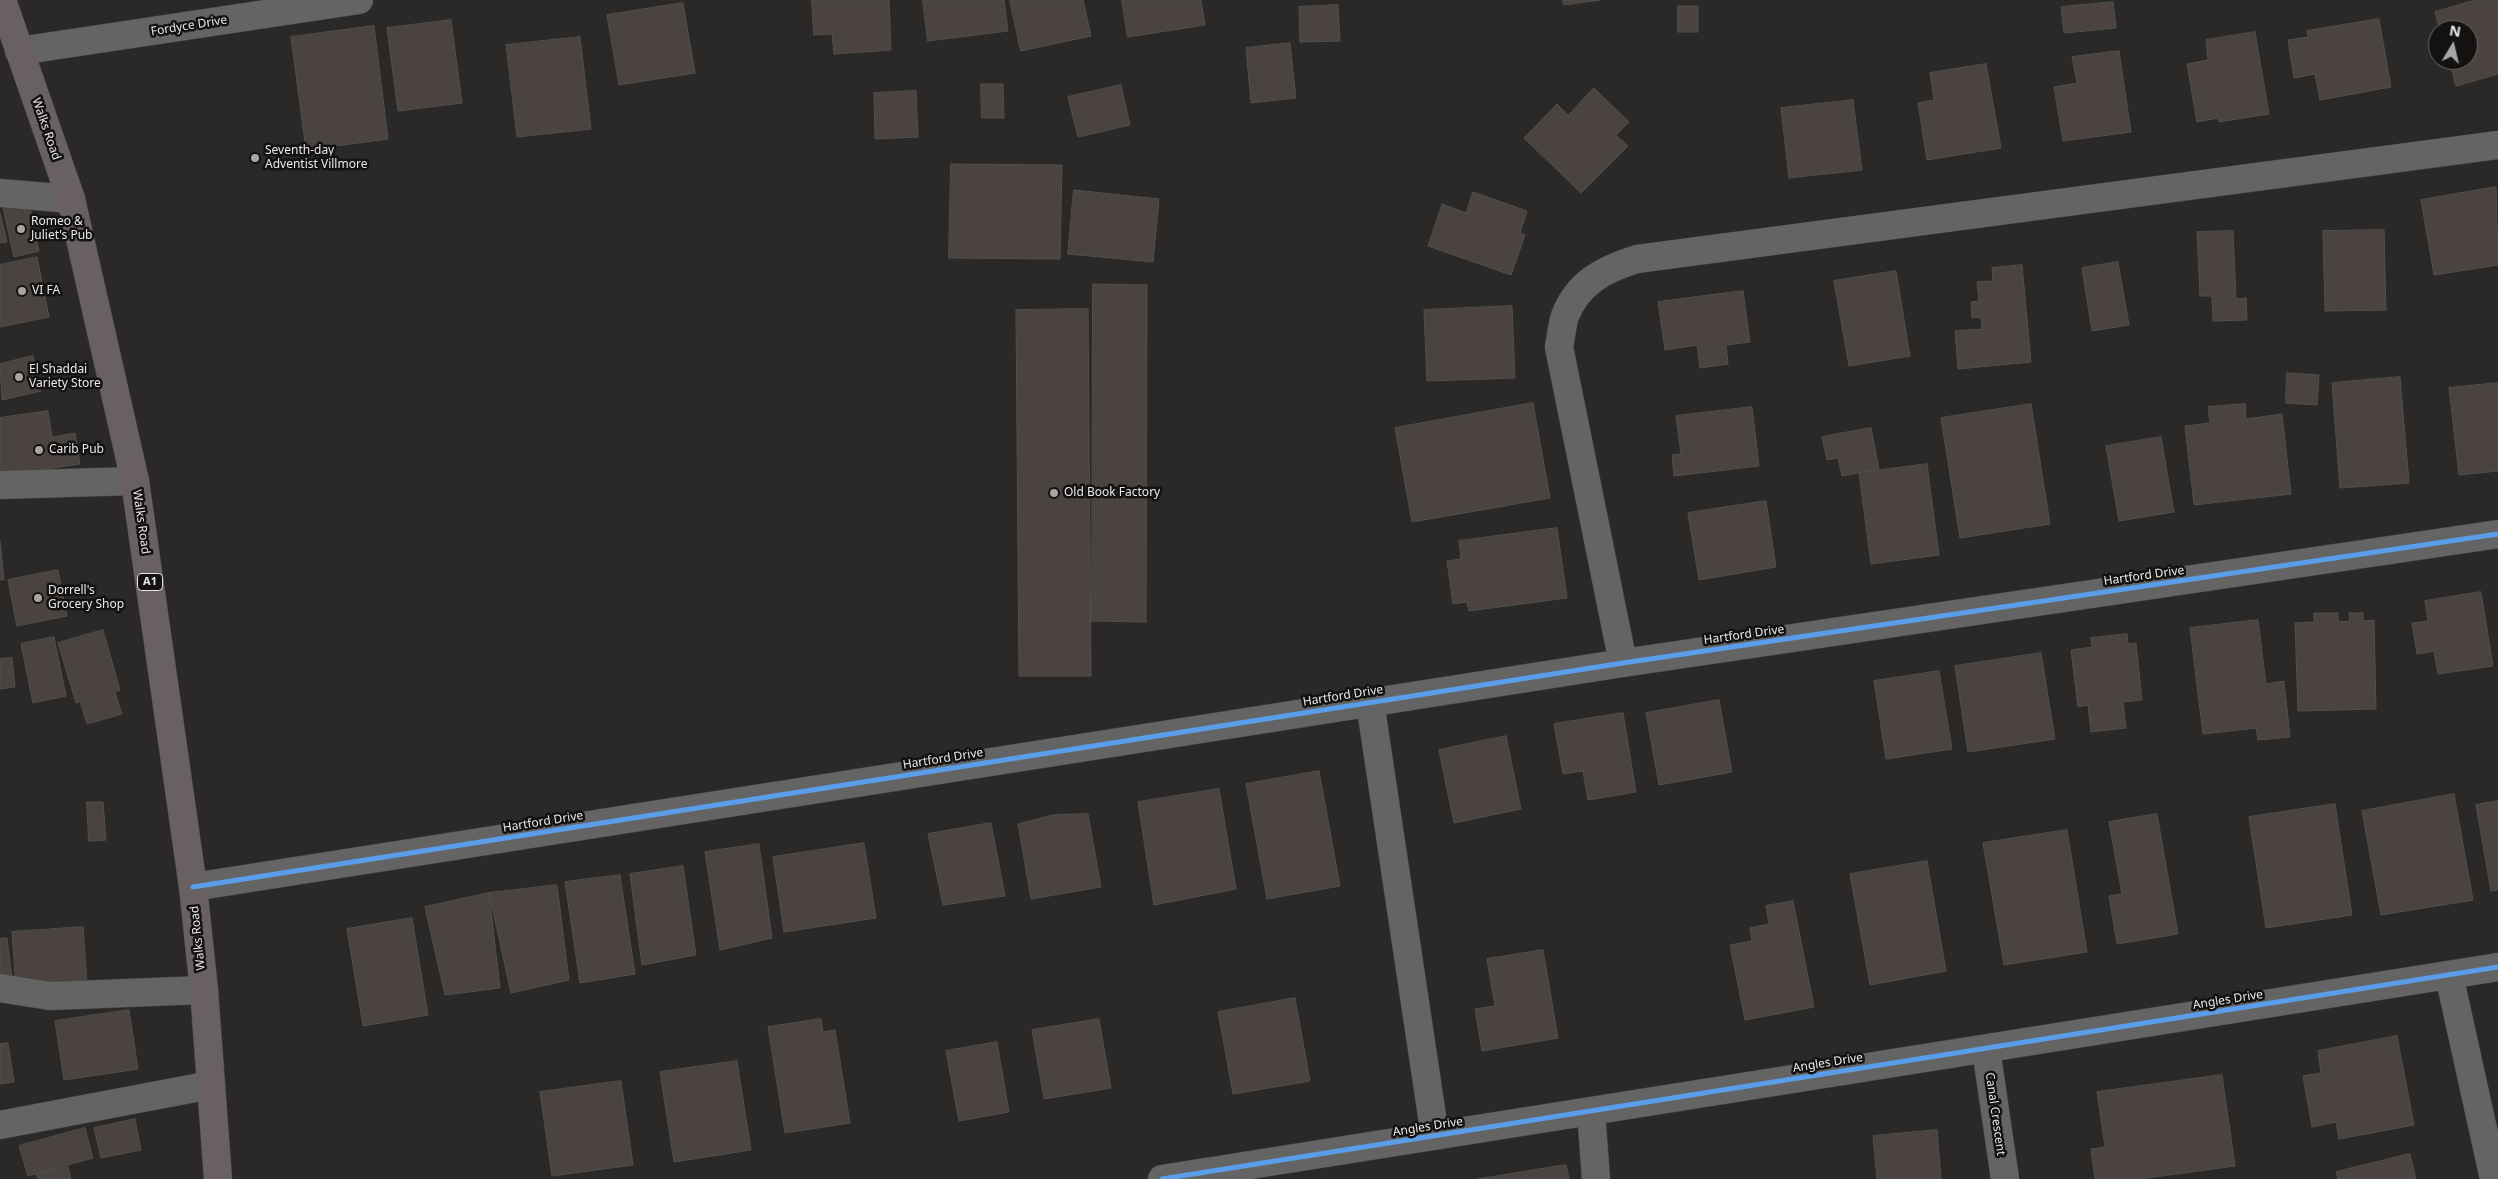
<!DOCTYPE html>
<style>
body{margin:0}
#map{position:relative;width:2498px;height:1179px;overflow:hidden;background:#2a2928;font-family:"Noto Sans",sans-serif}
canvas{display:block}
.north{position:absolute;left:2428px;top:20px;width:50px;height:50px;box-sizing:border-box;background:#131211;border:1px solid #696867;border-radius:50%;rotate:9deg;font-size:14px;font-weight:700;line-height:20px;text-align:center;color:#eae9e8}
.north::after{content:'';display:block;margin:auto;width:18px;height:22px;background:#a7a6a5;clip-path:polygon(50% 0,100% 100%,50% 72%,0 100%)}
</style>
<div id="map">
<canvas width="2498" height="1179"></canvas>
<div class="north">N</div>
</div>
<script>
const g = document.querySelector('canvas').getContext('2d');
g.lineJoin = 'round';
function fill(path, color) { g.fillStyle = color; g.fill(path, 'evenodd'); }
function strokePath(path, color, width, dash) { g.strokeStyle = color; g.lineWidth = width; g.lineCap = dash ? 'butt' : 'round'; g.setLineDash(dash || []); g.stroke(path); }
function drawText(font, color, halo, rows, align = 'center') {
  g.font = font + ' "Noto Sans",sans-serif'; g.lineWidth = 5; g.setLineDash([]); g.textBaseline = 'middle'; g.strokeStyle = halo; g.fillStyle = color; for (const [text, x, y, turn = 0] of rows) {
    g.save(); g.translate(x, y); g.rotate((+turn || 0) * Math.PI / 180); g.textAlign = isNaN(turn) ? turn : align; if (halo) g.strokeText(text, 0, 0); g.fillText(text, 0, 0); g.restore();
  }
}
const building = new Path2D(`
 M812,0h77l2,50 -57,4 -2,-20 -18,1z
 M923,0h81l4,31 -80,10z
 M1010,0h73l8,36 -70,15z
 M1122,0h79l4,25 -77,12z
 M1563,0h38l-37,5z
 M2476,0h22v74l-42,12 -7,-26h19v-30h-28l-5,-18z
 M2113,2l3,26 -52,5 -3,-26z
 M683,3l12,70 -76,12 -12,-70z
 M1338,5l2,36 -40,1 -1,-35z
 M1678,6h20v26h-20z
 M2379,19l12,68 -71,13 -5,-26 -21,4 -6,-38 20,-3 -1,-6z
 M451,20l11,83 -64,8 -11,-83z
 M374,26l14,113 -82,11 -15,-113z
 M2255,32l14,82 -50,8 -1,-4 -21,4 -10,-58 21,-4 -2,-20z
 M580,37l11,92 -74,8 -11,-92z
 M1290,43l6,55 -45,5 -5,-55z
 M2119,51l12,81 -68,9 -9,-54 23,-4 -5,-26z
 M1986,64l15,84 -74,12 -9,-57 16,-3 -4,-27z
 M981,84h22l1,34h-22z
 M1121,85l9,40 -52,12 -10,-40z
 M1594,88l35,34 -13,13 12,11 -47,47 -57,-55 33,-34 11,11z
 M916,91l2,46 -43,2 -1,-46z
 M1853,100l9,70 -73,8 -8,-70z
 M951,164l111,1 -2,94 -111,-1z
 M2496,187l2,78 -64,10 -13,-75z
 M1074,190l85,9 -6,63 -85,-8z
 M1473,192l54,19 -7,22 5,2 -14,40 -83,-29 14,-42 24,9z
 M29,202l10,49 -25,6 -11,-49z
 M0,213l7,29 -7,1z
 M2384,230l2,80 -61,1 -2,-80z
 M2233,231l3,68 10,-1 1,22 -34,1 -1,-25h-12l-3,-64z
 M37,257l12,60 -49,10v-62z
 M2118,262l11,63 -37,6 -10,-63z
 M2022,265l9,97 -73,7 -3,-38 27,-2 -1,-12 -9,1 -1,-16 8,-1 -2,-19 16,-1 -1,-13z
 M1896,271l14,85 -61,10 -15,-85z
 M1093,284l54,1 -1,337 -54,-1z
 M1743,291l7,51 -24,3 2,19 -28,4 -3,-23 -32,5 -7,-48z
 M1512,306l3,72 -88,3 -3,-71z
 M1088,309l3,367h-72l-3,-366z
 M33,356l8,35 -39,9 -2,-36z
 M2287,373l32,2 -2,30 -31,-2z
 M2400,377l9,106 -69,5 -8,-105z
 M2498,383v88l-39,4 -10,-87z
 M1533,403l17,95 -138,24 -17,-94z
 M2031,404l19,120 -90,14 -19,-120z
 M2245,404l1,15 36,-5 9,80 -97,11 -9,-79 25,-3 -2,-16z
 M1752,407l7,59 -85,10 -2,-21 9,-1 -5,-38z
 M48,411l4,26 23,-4 5,31 -80,12v-58z
 M1871,428l8,41 -37,7 -4,-18 -11,2 -5,-23z
 M2161,437l13,75 -55,9 -13,-75z
 M1927,464l12,91 -68,9 -12,-91z
 M1766,501l10,66 -77,13 -11,-67z
 M1557,528l10,70 -98,13 -2,-9 -14,2 -6,-43 14,-2 -2,-18z
 M0,541l4,39h-4z
 M58,570l9,46 -50,10 -9,-46z
 M2481,592l12,74 -55,8 -4,-23 -17,3 -5,-31 16,-2 -3,-20z
 M2314,613h24v9l12,-1 -1,-8h14v8l11,-1 2,89 -78,2 -3,-88 19,-1z
 M2258,620l8,64 18,-3 6,56 -32,3 -2,-12 -53,6 -13,-106z
 M103,630l17,60 -5,2 7,22 -35,10 -7,-23 -4,2 -18,-60z
 M2127,634l1,10 8,-1 6,57 -19,2 3,26 -35,4 -3,-27 -10,2 -7,-57 21,-3 -1,-9z
 M54,637l12,59 -33,7 -12,-59z
 M2041,653l14,86 -87,13 -13,-86z
 M12,658l3,29 -15,2v-30z
 M1939,671l13,78 -66,10 -12,-78z
 M1719,700l13,72 -73,13 -13,-72z
 M1623,713l13,79 -48,8 -5,-29 -20,3 -9,-50z
 M1506,736l15,73 -67,14 -15,-73z
 M1319,771l21,115 -73,13 -21,-115z
 M1219,789l17,100 -82,16 -16,-103z
 M2454,794l19,106 -92,15 -19,-104z
 M2498,801v89l-7,1 -15,-86z
 M87,802h16l3,38 -17,1z
 M2335,804l17,111 -86,13 -17,-111z
 M1088,814l13,73 -70,12 -13,-75 35,-9z
 M2157,814l21,120 -61,10 -8,-48 13,-2 -13,-72z
 M991,823l14,73 -62,9 -15,-71z
 M2067,830l20,122 -83,13 -21,-122z
 M864,843l12,75 -92,14 -11,-75z
 M759,844l13,94 -52,12 -15,-98z
 M1927,861l19,110 -76,14 -20,-111z
 M683,866l13,89 -54,10 -12,-91z
 M620,875l15,99 -55,9 -15,-101z
 M557,885l12,95 -58,13 -22,-100z
 M489,893l11,95 -55,7 -20,-88z
 M1793,901l21,106 -69,13 -15,-75 22,-4 -2,-13 19,-4 -3,-18z
 M412,918l16,97 -65,11 -16,-97z
 M83,927l4,55 -71,5 -4,-55z
 M7,938l6,48 -13,2v-49z
 M1543,950l15,88 -76,13 -7,-42 20,-3 -8,-47z
 M1295,998l15,83 -77,13 -15,-82z
 M129,1010l9,59 -74,11 -9,-59z
 M821,1019l2,13 12,-2 15,93 -65,10 -17,-106z
 M1099,1019l12,69 -67,11 -12,-69z
 M2397,1036l17,89 -75,14 -3,-17 -24,5 -9,-51 18,-3 -3,-22z
 M997,1042l12,70 -50,9 -13,-70z
 M8,1043l6,39 -14,2v-40z
 M737,1061l14,89 -77,12 -14,-90z
 M2222,1075l13,91 -95,13h-45l-4,-30 14,-2 -8,-55z
 M621,1081l12,84 -81,11 -12,-84z
 M135,1119l6,31 -40,8 -7,-30z
 M85,1128l8,30 -65,18 -9,-30z
 M1937,1130l4,49h-64l-4,-43z
 M2410,1154l6,25h-78l-2,-7z
 M1566,1165l3,14h-91z
 M68,1167l3,12h-33l-2,-5z`);
fill(building, '#4a4340');
strokePath(building, '#50504e', 1);
const minor = new Path2D(`
 M19,51l340,-51
 M0,193l71,6
 M0,485l135,-4
 M1623,663l-64,-316c2,-10 3,-22 6,-31 13,-34 40,-47 72,-57l861,-114
 M1370,702l65,434
 M193,887l1430,-224 875,-129
 M2449,975l45,204
 M0,988l50,8 154,-6
 M1986,1049l19,130
 M1591,1111l5,68
 M0,1125l211,-40
 M1162,1179l1336,-212`);
const major = new Path2D(`
 M2,0l69,199 64,282 58,406 11,103 14,189`);
strokePath(minor, '#464544', 29);
strokePath(major, '#464544', 29);
strokePath(minor, '#656464', 28);
strokePath(major, '#696061', 28);
strokePath(new Path2D(`
 M193,887l1430,-224 875,-129
 M1162,1179l1336,-212`), '#5a9eea', 5);
for (const [x, y, r, color] of [
 [255,158,5,"#a7a6a5"],
 [21,229,5,"#a7a6a5"],
 [22,291,5,"#a7a6a5"],
 [19,377,5,"#a7a6a5"],
 [39,450,5,"#a7a6a5"],
 [1054,493,5,"#a7a6a5"],
 [38,598,5,"#a7a6a5"]
]) { const dot = new Path2D(); dot.arc(x, y, r, 0, 2 * Math.PI); g.fillStyle = color; g.fill(dot); strokePath(dot, '#131211', 2); }
for (const [x, y, w] of [
 [150,582,25]
]) { const box = new Path2D(); box.roundRect(x - w / 2, y - 8.5, w, 17, 4); g.fillStyle = '#131211'; g.fill(box); strokePath(box, '#eae9e8', 1); }
drawText('bold 11px', '#eae9e8', null, [
 ["A1",150,582]
]);
drawText('12px', '#eae9e8', '#131211', [
 ["Fordyce Drive",189,26,-9],
 ["Walks Road",46,129,71],
 ["Walks Road",141,522,82],
 ["Hartford Drive",2144,576,-8],
 ["Hartford Drive",1744,635,-8],
 ["Hartford Drive",1343,696,-9],
 ["Hartford Drive",943,759,-9],
 ["Hartford Drive",543,822,-9],
 ["Walks Road",198,938,-96],
 ["Angles Drive",2228,1000,-9],
 ["Angles Drive",1828,1063,-9],
 ["Canal Crescent",1995,1114,82],
 ["Angles Drive",1428,1127,-9]
]);
drawText('12px', '#eae9e8', '#131211', [
 ["Seventh-day",265,151],
 ["Adventist Villmore",265,165],
 ["Romeo &",31,222],
 ["Juliet's Pub",31,236],
 ["VI FA",32,291],
 ["El Shaddai",29,370],
 ["Variety Store",29,384],
 ["Carib Pub",49,450],
 ["Old Book Factory",1064,493],
 ["Dorrell's",48,591],
 ["Grocery Shop",48,605]
], 'left');
</script>
